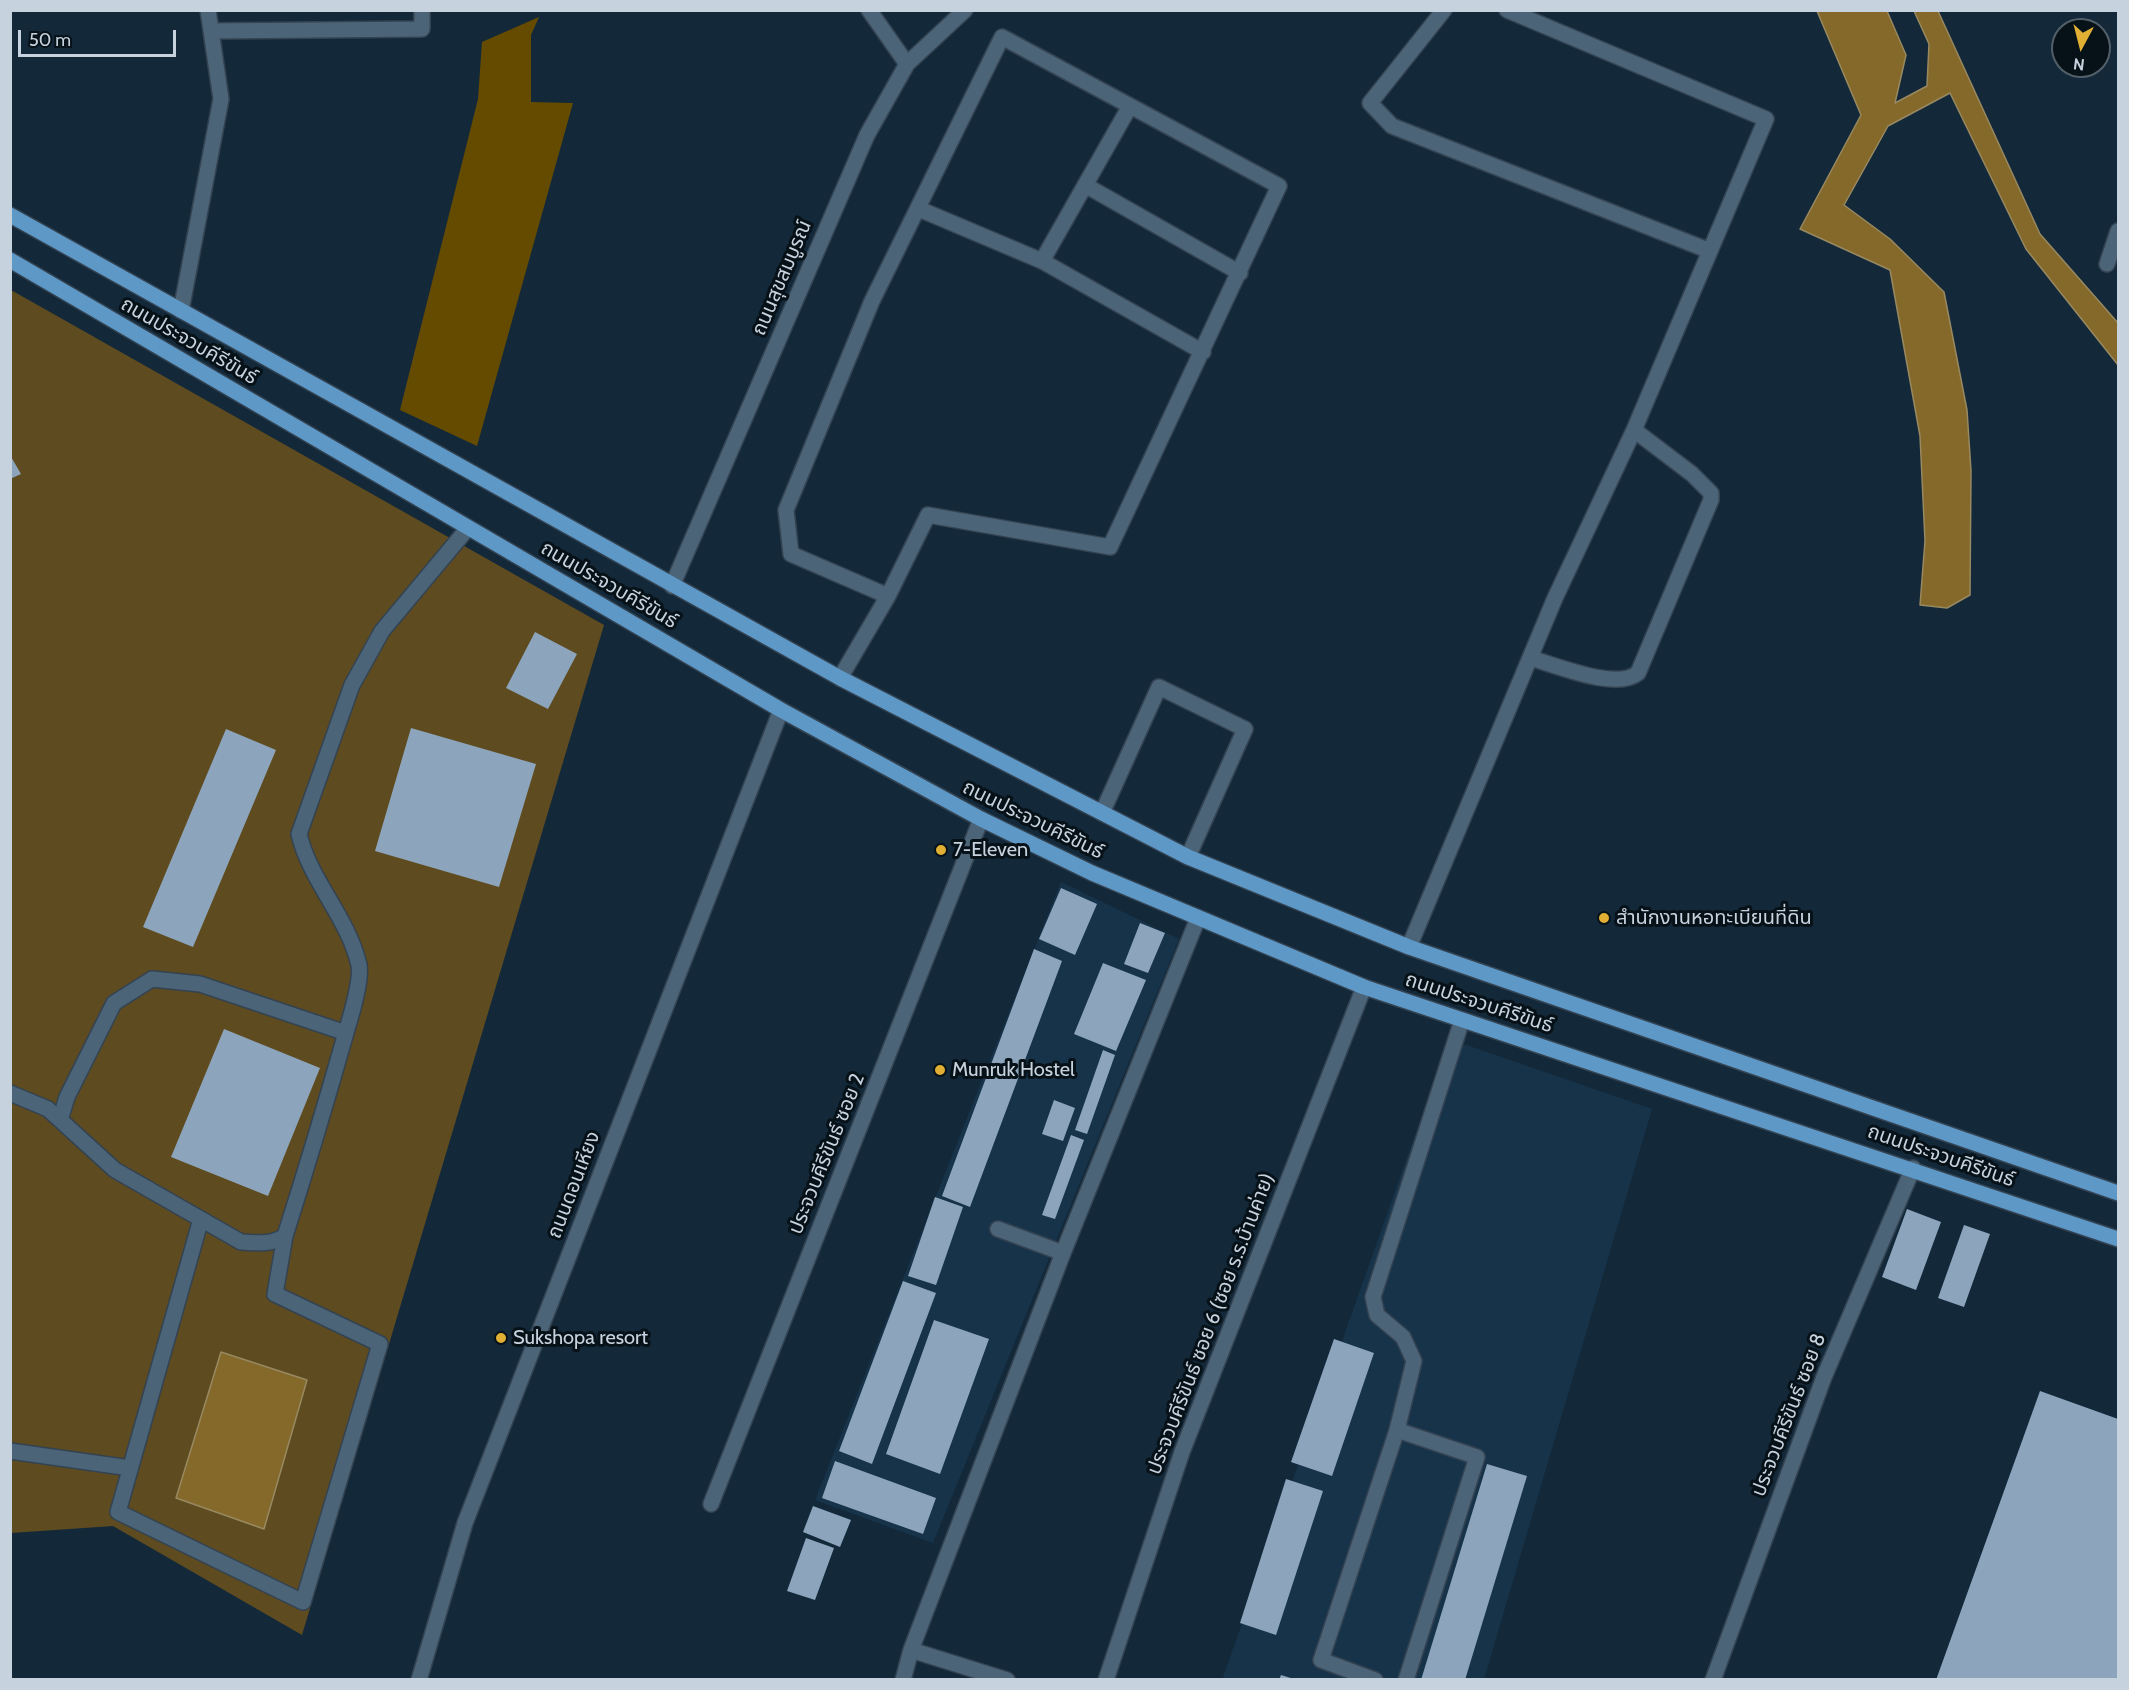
<!DOCTYPE html>
<meta charset="utf-8">
<style>
body{margin:0}
#map{position:relative;width:2129px;height:1690px;overflow:hidden;background:#13293a;font-family:Cabin,sans-serif}
canvas{display:block}
.frame{position:absolute;inset:0;border:12px solid #c6d3df;pointer-events:none}
.north{position:absolute;left:2051px;top:18px;width:60px;height:60px;box-sizing:border-box;background:#071118;border:2px solid #535f68;border-radius:50%;rotate:187deg;font-size:16px;font-weight:700;line-height:24px;text-align:center;color:#c6d3df}
.north::after{content:'';display:block;margin:auto;width:21px;height:27px;background:#e1af34;clip-path:polygon(50% 0,100% 100%,50% 72%,0 100%)}
.scale{position:absolute;left:18px;top:30px;width:158px;height:27px;box-sizing:border-box;border:3px solid #c6d3df;border-top:0;padding-left:8px;font-size:18px;line-height:21px;white-space:nowrap;color:#c6d3df;-webkit-text-stroke:4px #071118;paint-order:stroke}
</style>
<div id="map">
<canvas width="2129" height="1690"></canvas>
<div class="frame"></div>
<div class="north">N</div>
<div class="scale">50 m</div>
</div>
<script>
const g = document.querySelector('canvas').getContext('2d');
g.lineJoin = 'round';
function fill(path, color) { g.fillStyle = color; g.fill(path, 'evenodd'); }
function strokePath(path, color, width, dash) { g.strokeStyle = color; g.lineWidth = width; g.lineCap = dash ? 'butt' : 'round'; g.setLineDash(dash || []); g.stroke(path); }
function drawText(font, color, halo, rows, align = 'center') {
  g.font = font + ' Cabin,"Noto Sans Thai",sans-serif'; g.lineWidth = 6; g.setLineDash([]); g.textBaseline = 'middle'; g.strokeStyle = halo; g.fillStyle = color; for (const [text, x, y, turn = 0] of rows) {
    g.save(); g.translate(x, y); g.rotate((+turn || 0) * Math.PI / 180); g.textAlign = isNaN(turn) ? turn : align; if (halo) g.strokeText(text, 0, 0); g.fillText(text, 0, 0); g.restore();
  }
}
fill(new Path2D(`
 M1061,882l118,57 -246,604 -118,-43z
 M1449,1039l203,70 -168,570 -262,1z`), '#173349');
fill(new Path2D(`
 M11,290l593,335 -302,1010 -189,-109 -102,7z`), '#5e4b20');
fill(new Path2D(`
 M539,17l-8,18v67l42,1 -96,343 -77,-36 78,-311 4,-57z`), '#654b00');
const water = new Path2D(`
 M1817,11h70l19,44 -11,48 32,-17 2,-42 -15,-33h24l102,223 78,89v42l-92,-116 -76,-156 -62,33 -44,79 46,34 54,53 23,118 4,61 -1,124 -23,13 -27,-3 5,-64 -5,-105 -30,-166 -90,-41 61,-114z
 M221,1352l86,28 -43,149 -88,-31z`);
fill(water, '#84692b');
strokePath(water, '#988961', 1.5);
fill(new Path2D(`
 M10,455l11,19 -11,5z
 M535,632l42,22 -29,55 -42,-21z
 M411,728l125,36 -37,123 -124,-36z
 M226,729l50,21 -83,197 -50,-20z
 M1061,888l36,16 -22,51 -36,-16z
 M1140,923l25,10 -17,40 -24,-9z
 M1034,949l28,12 -92,246 -28,-11z
 M1103,963l43,17 -30,71 -42,-17z
 M224,1029l96,39 -52,128 -97,-39z
 M1103,1050l12,5 -28,79 -12,-4z
 M1054,1100l21,8 -12,33 -21,-7z
 M1071,1135l13,5 -29,79 -13,-4z
 M935,1197l28,10 -27,78 -28,-9z
 M1907,1209l34,13 -25,68 -34,-13z
 M1964,1225l26,9 -26,73 -26,-9z
 M903,1281l33,12 -64,171 -33,-13z
 M934,1320l55,19 -49,135 -54,-20z
 M1334,1339l40,14 -42,123 -41,-14z
 M2040,1391l78,28v261h-182z
 M835,1461l101,37 -13,36 -101,-36z
 M1487,1464l40,12 -62,204h-44z
 M1286,1479l37,12 -47,144 -36,-12z
 M813,1506l38,14 -11,27 -37,-15z
 M806,1538l28,10 -19,52 -28,-9z
 M1281,1675l13,4v1h-15z`), '#8ca5bc');
const minor = new Path2D(`
 M869,10l38,54
 M1444,10l-74,93 22,23 318,125
 M211,31l211,-2v-19
 M1085,185l155,88
 M919,209l123,52 161,91
 M1042,261l88,-155
 M2107,264l11,-33
 M181,311l40,-212 -13,-89
 M672,586l195,-451 40,-71 58,-54
 M1530,658c26,7 86,33 108,15l73,-173v-7l-19,-19 -58,-44
 M840,678l48,-82 40,-81 182,32 169,-361 -277,-149 -130,264 -86,209 5,44 97,42
 M1102,813l57,-126 86,42 -57,128
 M1409,947l146,-349 79,-168 132,-311 -259,-109
 M10,1093l38,16 67,61 126,72c16,1 30,3 44,-6 21,-66 41,-133 60,-200 5,-17 17,-55 14,-71 -11,-48 -49,-84 -60,-131l53,-149 30,-54 86,-103
 M60,1120l7,-23 47,-94 38,-24 48,5 146,49
 M201,1219l-83,293 185,90 77,-258 -105,-50 10,-58
 M998,1229l65,24
 M1397,1430l80,27 -71,223
 M10,1451l120,17
 M711,1504l270,-685
 M911,1650l96,30
 M419,1680l46,-157 316,-813
 M903,1680l8,-30 152,-397 135,-335
 M1106,1680l76,-228 182,-465
 M1375,1680l-54,-20 76,-230 17,-69 -11,-24 -26,-22 -4,-18 89,-277
 M1713,1680l111,-303 89,-209`);
const major = new Path2D(`
 M10,215l830,463 348,179 221,90 709,246
 M10,260l771,450 200,109 111,54 272,114 754,252`);
strokePath(minor, '#334352', 18);
strokePath(major, '#334352', 18);
strokePath(minor, '#4c6478', 15);
strokePath(major, '#5e98c7', 15);
for (const [x, y, r, color] of [
 [941,850,6,"#e1af34"],
 [1604,918,6,"#e1af34"],
 [940,1070,6,"#e1af34"],
 [501,1338,6,"#e1af34"]
]) { const dot = new Path2D(); dot.arc(x, y, r, 0, 2 * Math.PI); g.fillStyle = color; g.fill(dot); strokePath(dot, '#071118', 2); }
drawText('20px', '#c6d3df', '#071118', [
 ["ถนนสุขสมบูรณ์",782,278,-67],
 ["ถนนประจวบคีรีขันธ์",189,341,30],
 ["ถนนประจวบคีรีขันธ์",609,585,30],
 ["ถนนประจวบคีรีขันธ์",1033,820,26],
 ["ถนนประจวบคีรีขันธ์",1479,1003,18],
 ["ประจวบคีรีขันธ์ ซอย 2",827,1154,-68],
 ["ถนนประจวบคีรีขันธ์",1941,1156,19],
 ["ถนนดอนเหียง",574,1185,-69],
 ["ประจวบคีรีขันธ์ ซอย 6 (ซอย ร.ร.บ้านค่าย)",1211,1324,-69],
 ["ประจวบคีรีขันธ์ ซอย 8",1789,1415,-69]
]);
drawText('20px', '#c6d3df', '#071118', [
 ["7-Eleven",953,850],
 ["สำนักงานหอทะเบียนที่ดิน",1616,918],
 ["Munruk Hostel",952,1070],
 ["Sukshopa resort",513,1338]
], 'left');
</script>
